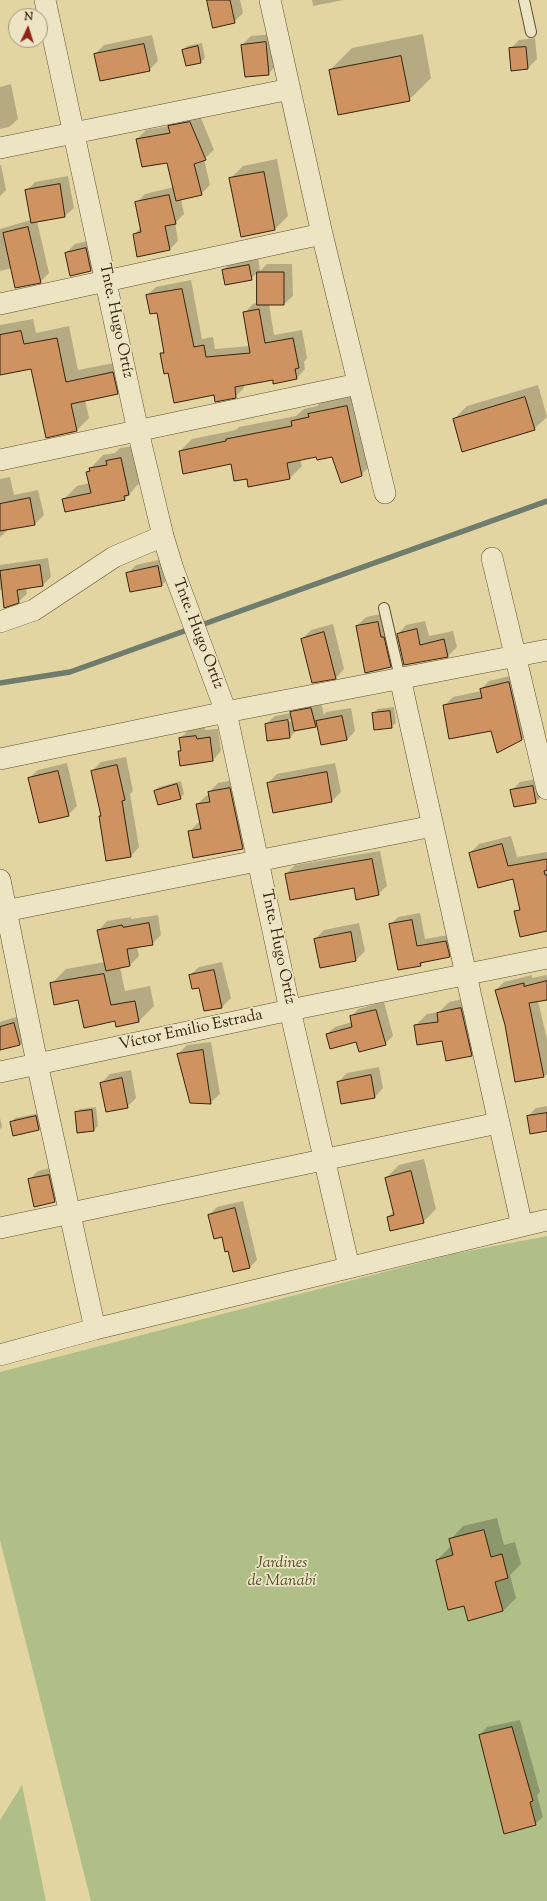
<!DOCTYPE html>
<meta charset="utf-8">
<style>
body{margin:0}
#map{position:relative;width:547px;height:1901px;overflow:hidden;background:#e3d5a2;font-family:"Sorts Mill Goudy",serif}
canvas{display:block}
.north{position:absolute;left:8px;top:8px;width:40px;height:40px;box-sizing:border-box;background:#ede4c3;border:1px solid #a3977a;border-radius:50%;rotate:4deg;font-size:11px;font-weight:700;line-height:16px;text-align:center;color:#35230c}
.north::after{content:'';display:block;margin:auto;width:14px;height:18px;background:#8f2418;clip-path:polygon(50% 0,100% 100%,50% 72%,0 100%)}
</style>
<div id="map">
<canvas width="547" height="1901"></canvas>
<div class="north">N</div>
</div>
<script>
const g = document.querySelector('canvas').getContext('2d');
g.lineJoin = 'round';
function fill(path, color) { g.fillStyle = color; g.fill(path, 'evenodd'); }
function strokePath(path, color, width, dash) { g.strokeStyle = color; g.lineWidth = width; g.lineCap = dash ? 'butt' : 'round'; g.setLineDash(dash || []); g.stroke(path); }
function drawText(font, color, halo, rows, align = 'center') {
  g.font = font + ' "Sorts Mill Goudy",serif'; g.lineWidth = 3.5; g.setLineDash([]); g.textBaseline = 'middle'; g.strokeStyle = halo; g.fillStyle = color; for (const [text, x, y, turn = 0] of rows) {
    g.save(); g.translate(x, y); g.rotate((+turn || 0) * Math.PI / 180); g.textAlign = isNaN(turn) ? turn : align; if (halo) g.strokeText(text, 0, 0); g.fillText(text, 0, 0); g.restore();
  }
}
fill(new Path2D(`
 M547,1236v665h-456l-91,-361v-168l453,-118z
 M22,1785l24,116h-46v-81z`), '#b0be88');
fill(new Path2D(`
 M208,0h32l3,13 -9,9z
 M312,0h31l-30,6z
 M274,34l3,31 -9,9 -26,-29 9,-9z
 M423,34l8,44 -22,22 -79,-30 22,-22z
 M152,35l6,26 -9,9 -54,-16 9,-9z
 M535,38l2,21 -9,9 -18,-19 9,-9z
 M202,43l3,15 -4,4 -18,-12 4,-4z
 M11,84l7,35 -9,8 -9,2v-42z
 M199,113l15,37 -10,9 6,26 -9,9 -20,5 3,15 -9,9 3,18 -8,8 -36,-14 7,-8 -5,-24 9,-9 29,-7 -6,-26 -31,-22 9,-9 23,-4 9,-8z
 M277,159l11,57 -13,13 -45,-50 13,-13z
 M0,165h1l5,25 -6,6z
 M68,176l6,32 -9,8 -28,5 12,52 -9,9 -28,-14 -12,3v-42l31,-9 -5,-29 9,-9z
 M95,239l4,22 -8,9 -25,-17 9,-9z
 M258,257l2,14 7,-7h25l1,32 -9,8h-15l5,31 28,-5 5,28 -3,4 1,7 -8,9 -24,1 -29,5v4l-9,9 -20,-4 -46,-21 -8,-18 4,-4 -7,-38 -11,-17 9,-8 35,-7 11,59 11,-2 2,12 34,-3 -5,-33 9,-9 5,-1v-31l-7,7 -28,-9 9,-8z
 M33,319l3,14 33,-7 9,44 47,-9 5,20 -13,12 -32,7 4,18 -13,13 -44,-63 -32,6v-49z
 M538,385l9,32 -13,12 -80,-10 13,-13z
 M359,395l14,68 -12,12 -28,-19h-16l-17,3 2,7 -12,12h-42l-16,-15 -52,-12 12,-12 44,-9 3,-3 57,-11 8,-7 13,-3 4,-4z
 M134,446l7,35 -16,18h-61l13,-13 13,-3 -3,-11 16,-17 12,-2 5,-5z
 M10,477l4,18 24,-5 6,25 -9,9 -26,5 -9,8v-58z
 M48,558l3,19 -8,8 -17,2 1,7 -9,8 -16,-13 -2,1v-25z
 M167,558l4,18 -9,9 -32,6 -3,-17 9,-9z
 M386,613l13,45 -9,8 -33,-40 9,-9z
 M425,621l4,15 24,-5 4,16 -9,9 -44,8 -6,-30 8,-9z
 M333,624l11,45 -8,9 -34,-39 9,-9z
 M518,674l13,56 -9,9 -30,-9 -48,-24 9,-9 28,-6v-2l8,-8z
 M320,699l4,16 2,-3 25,-4 4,23 -8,9 -29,-17 -3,3 -18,4 -7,7 -24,-13 9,-8 16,-3 9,-10zM292,719l1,2 -18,3v-2z
 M394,707l2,16 -5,4 -18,-14 5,-4z
 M205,727v3l13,-1 3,22 -8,9 -34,-8 3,-3 -2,-11 9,-8z
 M126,757l7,34 -3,3 9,53 -8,9 -31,-39 2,-2 -10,-44 9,-9z
 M67,763l10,43 -9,9 -39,-37 9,-8z
 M335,763l6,29 -9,9 -64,-18 9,-9z
 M541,778l4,15 -9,9 -25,-11 9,-9z
 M239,779l12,60 -8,9 -54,-16 9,-9 3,-1 -4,-18 9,-8 3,-1v-3l9,-9z
 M181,781l3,13 -4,4 -25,-7 4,-4z
 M511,836l6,21 30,-5v37l-33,-11 -44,-25 9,-9z
 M380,851l7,35 -9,8 -24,-7 -68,-13 9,-9z
 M420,913l5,26 29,-5 3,14 -8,8 -25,5 -3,4 -31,-40 8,-8z
 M158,915l3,20 -9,9 -15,3 2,9 -9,9 -10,2 5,24 25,-5 4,20 -15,15 -22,5 -2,-6 -64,-36 15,-15 39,-7 -6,-32 8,-9 24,-4v2z
 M359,923l6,28 -9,9 -41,-21 9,-9z
 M222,962l9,36 -9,9 -23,-20 -9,-12 9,-8z
 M532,975v3l15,-3v24l-9,2 9,38v36l-31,6 -10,-56 -10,-35 8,-8z
 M473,997l10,47 -12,11 -56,-29 12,-12 12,-2 10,-10z
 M384,1002l9,34 -8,8 -28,-3 -30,-7 8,-7 17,-5 -1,-5 7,-8z
 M23,1015l6,21 -9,9 -20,4v-27z
 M211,1042l9,52 -9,8 -33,-48 9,-9z
 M379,1067l4,21 -8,9 -37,-15 9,-9z
 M131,1070l5,28 -9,9 -26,-24 9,-9z
 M547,1106v24l-19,-14 8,-8z
 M96,1107l2,19 -4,4 -16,2 -2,-19 4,-4z
 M40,1113l3,12 -4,5 -25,5 -3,-13 4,-4z
 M0,1118l2,9 -2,2z
 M424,1159l12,50 -13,13 -35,-5 6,-6 -8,-33 13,-13z
 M58,1166l5,26 -9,9 -25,-21 9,-9z
 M243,1201l14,59 -7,7 -21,-17 -20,-35 8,-8z
 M497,1518l7,27 11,-3 6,22 -11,11 6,23 -13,13 -38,-6 -28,-45 14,-14 -1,-6 13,-14z
 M520,1720l20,72 -3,3 6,22 -8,7 -55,-89 7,-8z`), '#0003');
strokePath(new Path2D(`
 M0,683l70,-11 477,-171`), '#707c6d', 5.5);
const building = new Path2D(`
 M207,0h23l5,23 -22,5z
 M266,42l3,33 -24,2 -4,-32z
 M144,44l6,27 -50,10 -6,-27z
 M198,46l3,17 -15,3 -4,-16z
 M526,47l2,22 -17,2 -2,-23z
 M401,56l9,45 -72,14 -9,-45z
 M190,122l16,38 -12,4 8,31 -26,6 -9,-38 -25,4 -6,-28 34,-6 -2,-7z
 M264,172l11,58 -34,7 -12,-59z
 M60,184l5,33 -34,6 -6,-33z
 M169,195l7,29 -11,2 5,24 -33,7 -4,-23 8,-2 -6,-30z
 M28,227l13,56 -26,5 -12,-55z
 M86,248l5,23 -21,5 -5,-23z
 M249,265l3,15 -27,5 -3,-15z
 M257,272h27v33h-27z
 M182,289l12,58 10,-2 2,12 44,-4 -7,-41 16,-3 6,34 28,-5 6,30 -4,1 2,10 -24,5v-4l-38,7 1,11 -21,4 -1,-7 -40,8 -6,-30 -4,1 -4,-21h4l-7,-40 -7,1 -4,-19z
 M21,331l3,13 33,-6 9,44 47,-10 5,22 -47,10 6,27 -31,7 -15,-69 -31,6v-40z
 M525,397l10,33 -73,22 -9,-33z
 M347,406l15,70 -21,7 -9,-26 -15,3 -1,-3 -29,6 3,16 -42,8 -1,-8 -13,2 -3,-17 -48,10 -4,-23 47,-10v-2l66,-13 -1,-5 18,-4 -1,-3z
 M121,458l8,37 -5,1 1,4 -60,12 -3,-13 29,-6 -5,-21 4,-1 -1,-3 18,-3 -1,-4z
 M30,498l5,27 -35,6v-27z
 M40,565l3,21 -26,4 2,13 -15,5 -4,-37z
 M158,566l4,20 -32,6 -4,-19z
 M378,622l3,15h3l7,30 -26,6 -9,-47z
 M417,629l3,16 24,-6 4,18 -44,8 -7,-31z
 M324,632l12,47 -24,4 -11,-44z
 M509,682l13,58 -25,13 -6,-22 -42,8 -6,-34 39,-7 -2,-9z
 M311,708l5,19 -22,4 -4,-19z
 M390,711l2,17 -18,2 -2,-17z
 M342,716l5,24 -26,5 -5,-24z
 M288,720l2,18 -23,3 -2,-17z
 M196,736l1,3 13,-2 3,24 -33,5 -2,-15h3l-2,-13z
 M117,765l8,35 -3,1 9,56 -25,4 -7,-45h2l-10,-45z
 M58,771l11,45 -30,7 -11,-45z
 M327,772l5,30 -59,11 -6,-30z
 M177,784l4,15 -23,6 -4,-14z
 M533,786l3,17 -22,4 -4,-17z
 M230,788l13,61 -50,9 -5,-27 13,-2 -5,-25 14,-2 -2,-10z
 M502,844l6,22 39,-7v11l-3,1 1,4h2v56l-27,6 -6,-26 6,-1 -7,-31 -35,9 -9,-35z
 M372,859l7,36 -23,5 -2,-12 -64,12 -5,-26z
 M412,920l5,26 29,-5 4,16 -30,6 1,3 -23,4 -9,-46z
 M149,923l4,22 -26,4 3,17 -24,5 -9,-41 25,-5 1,2z
 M351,932l5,29 -36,7 -6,-29z
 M214,970l8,38 -18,3 -5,-23 -7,1 -3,-14z
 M104,974l7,31 24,-4 4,21 -23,5 -1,-6 -31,7 -6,-28 -24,5 -4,-22z
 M547,981v19l-18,3 15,74 -29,5 -10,-57 -10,-35 29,-7v3z
 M461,1008l11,48 -26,5 -4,-20 -25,4 -3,-20 24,-3 -1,-9z
 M376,1010l10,35 -27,7 -3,-10 -26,7 -4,-15 26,-7 -2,-11z
 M14,1023l6,22 -20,5v-23z
 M203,1050l8,54 -21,-1 -13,-49z
 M371,1075l4,23 -34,6 -4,-22z
 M122,1078l6,30 -22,4 -6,-29z
 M92,1110l2,21 -17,2 -2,-21z
 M547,1113v18l-17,3 -3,-18z
 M36,1116l3,14 -26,6 -3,-14z
 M411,1171l13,52 -34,8 -3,-14 7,-2 -9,-37z
 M49,1175l6,27 -21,5 -6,-28z
 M235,1208l15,60 -17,4 -5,-21 -3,1 -3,-15 -8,2 -6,-24z
 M484,1530l7,27 11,-3 6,24 -13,4 8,29 -35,10 -4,-15 -16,4 -12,-50 17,-5 -4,-16z
 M512,1727l21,74 -3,1 6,23 -32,9 -25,-99z`);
fill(building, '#cf9362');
strokePath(building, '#35230c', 1);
const service = new Path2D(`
 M524,0l7,32
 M384,608l16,70`);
const minor = new Path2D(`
 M45,0l93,431 25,105 10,33 53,143 64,298 59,257
 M270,0l52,234 63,259
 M0,148l290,-59
 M0,304l322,-70
 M0,460l358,-76
 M492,558l55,231
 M0,622l34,-12 80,-53 49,-21
 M400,678l122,548
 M0,759l226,-47 321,-62
 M0,880l37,183 58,266
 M0,912l433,-86
 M0,1072l290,-62 257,-52
 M0,1228l498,-105
 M0,1355l95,-26 452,-109`);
strokePath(service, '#605032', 12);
strokePath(minor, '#605032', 22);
strokePath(service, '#ede4c3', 10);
strokePath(minor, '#ede4c3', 21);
drawText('16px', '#35230c', '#ede4c3', [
 ["Tnte. Hugo Ortíz",115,321,78],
 ["Tnte. Hugo Ortíz",197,634,69],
 ["Tnte. Hugo Ortíz",277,947,78],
 ["Víctor Emilio Estrada",191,1031,-12]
]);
drawText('italic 16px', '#544a2b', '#ede4c3', [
 ["Jardines",282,1564],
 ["de Manabí",282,1582]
]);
</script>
